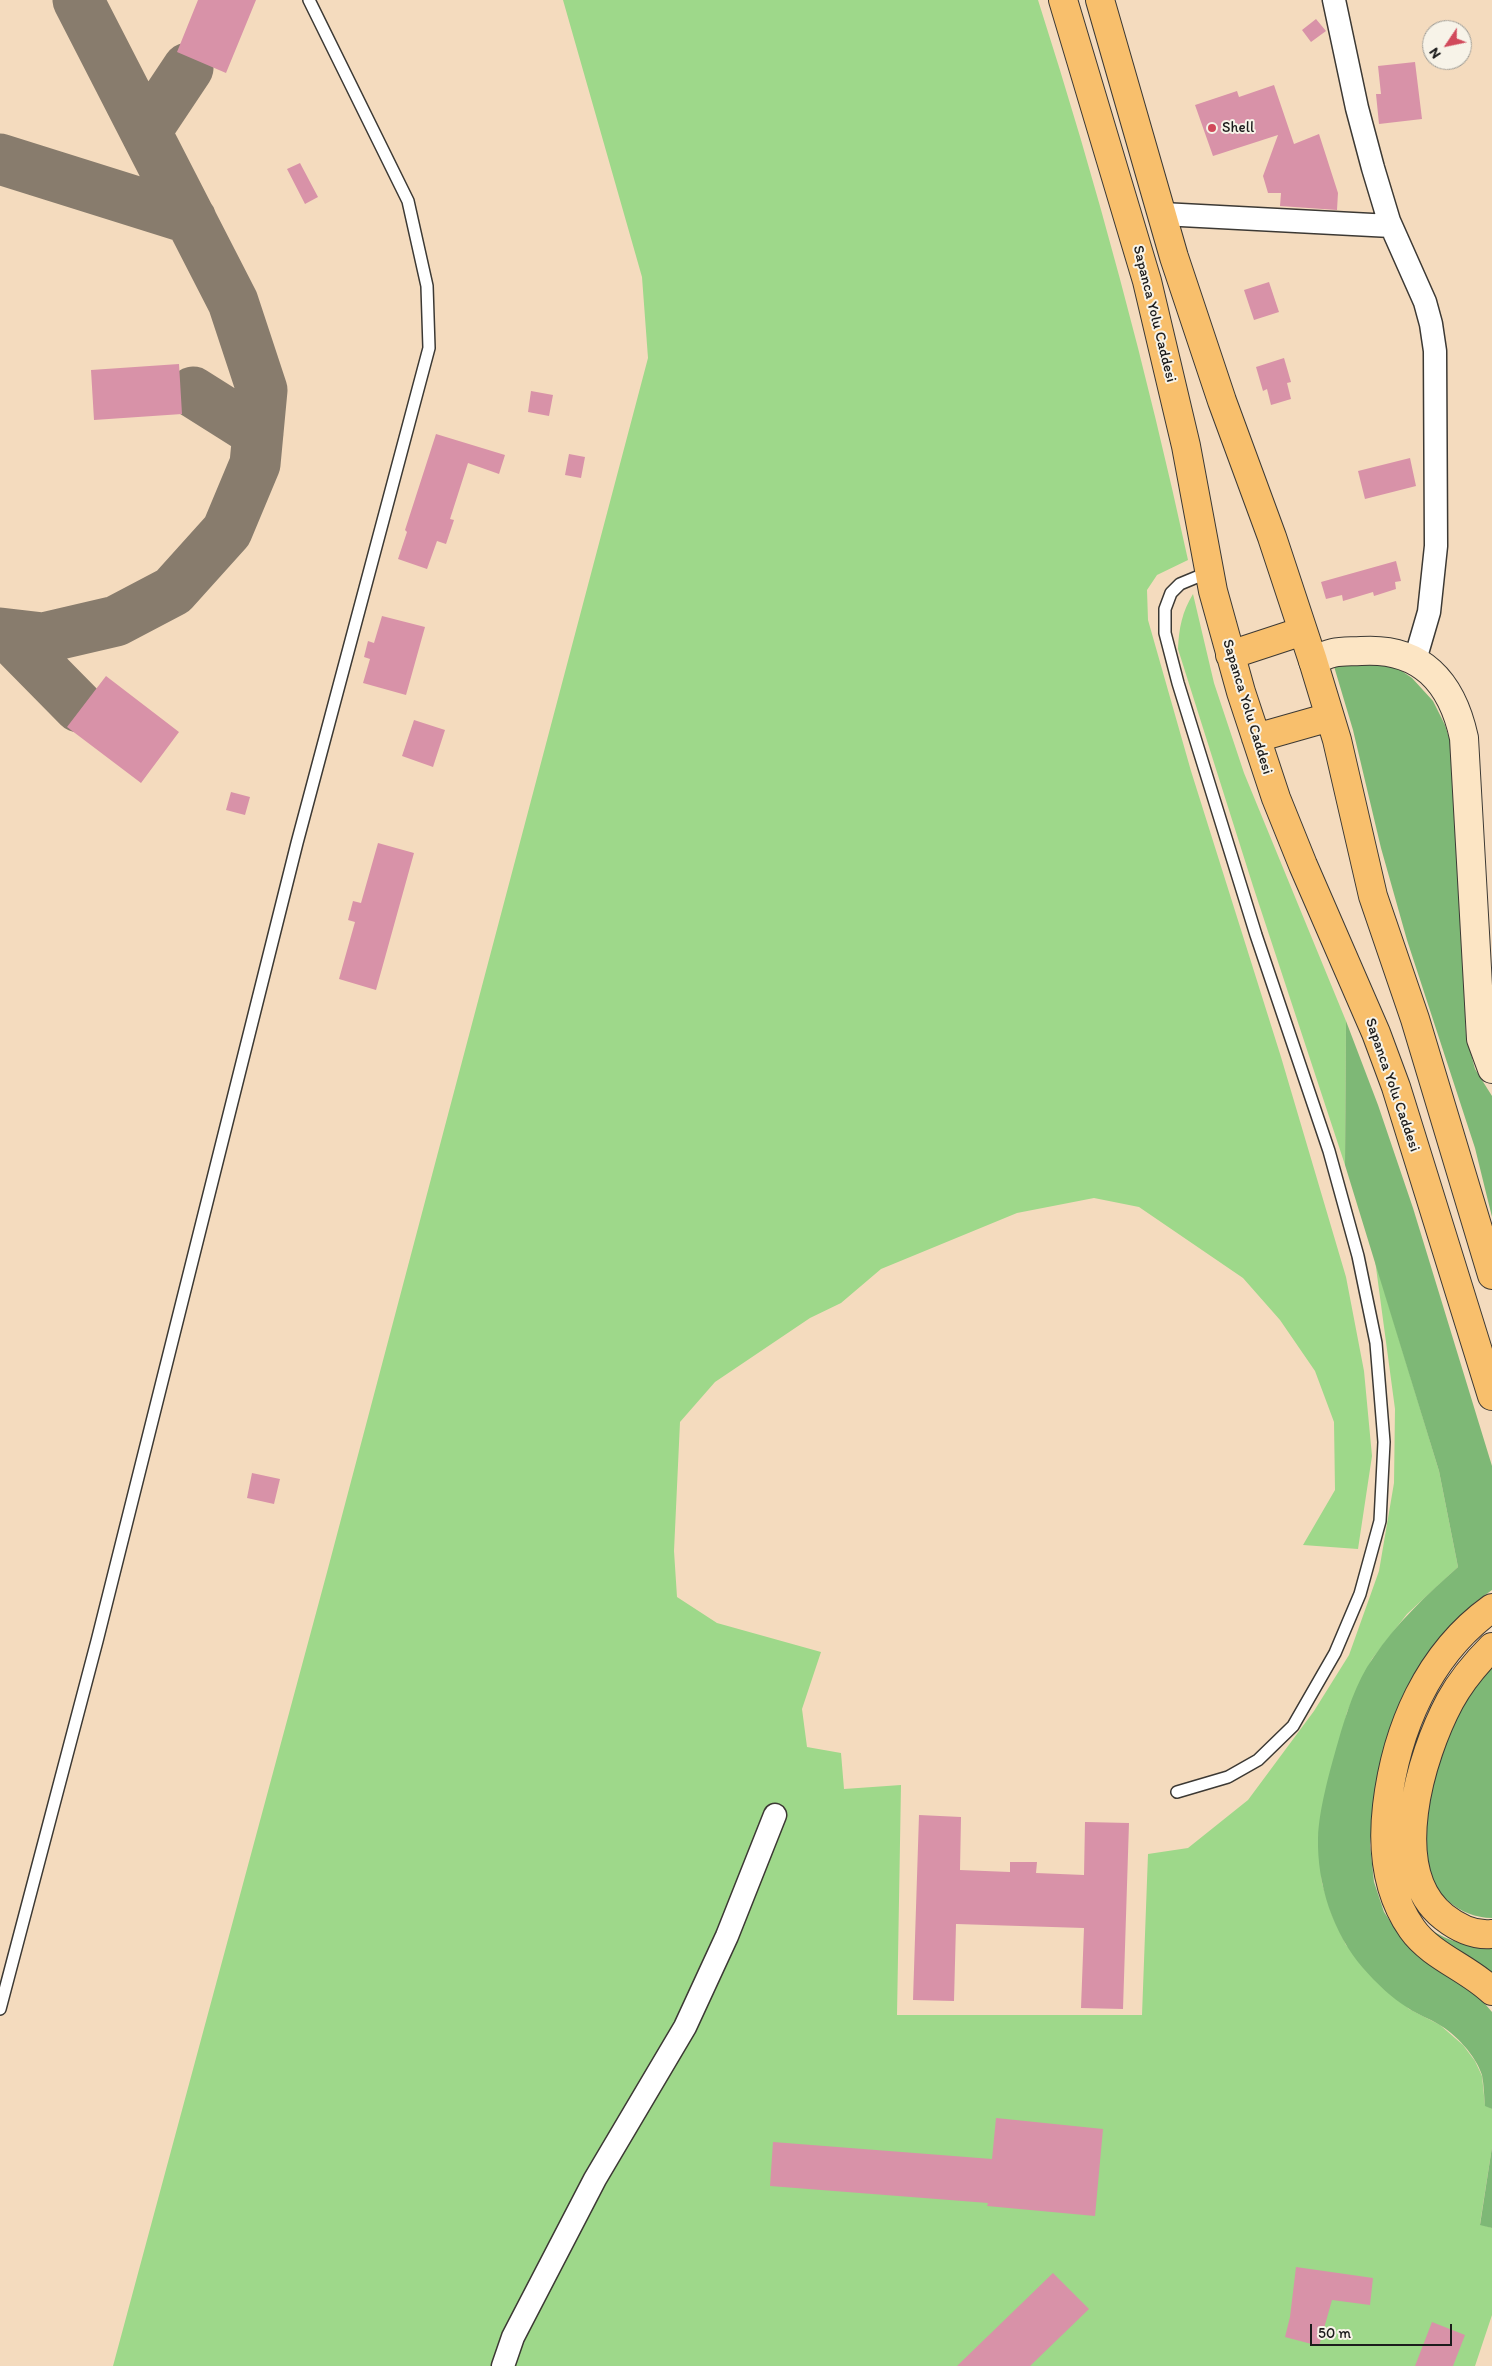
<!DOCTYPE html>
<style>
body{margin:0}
#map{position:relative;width:1492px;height:2366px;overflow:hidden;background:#f4dbbe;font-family:Itim,sans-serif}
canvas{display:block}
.north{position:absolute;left:1422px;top:20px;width:50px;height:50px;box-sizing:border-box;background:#f7f3e8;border:1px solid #9f9d96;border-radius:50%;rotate:236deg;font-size:14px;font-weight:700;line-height:20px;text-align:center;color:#1c1c1c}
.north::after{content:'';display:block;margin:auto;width:18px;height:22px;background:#d1495b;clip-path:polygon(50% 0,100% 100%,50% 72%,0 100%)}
.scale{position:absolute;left:1310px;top:2324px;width:142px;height:22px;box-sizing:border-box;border:2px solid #1c1c1c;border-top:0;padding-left:6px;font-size:15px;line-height:18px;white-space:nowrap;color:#1c1c1c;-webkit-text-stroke:4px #f7f3e8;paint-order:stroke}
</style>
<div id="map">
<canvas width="1492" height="2366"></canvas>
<div class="north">N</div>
<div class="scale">50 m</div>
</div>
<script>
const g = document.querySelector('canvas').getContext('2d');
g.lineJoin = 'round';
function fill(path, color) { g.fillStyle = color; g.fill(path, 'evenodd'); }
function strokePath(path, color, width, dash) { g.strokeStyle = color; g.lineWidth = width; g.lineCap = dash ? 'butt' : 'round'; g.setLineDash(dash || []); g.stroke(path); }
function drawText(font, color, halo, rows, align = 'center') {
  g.font = font + ' Itim,sans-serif'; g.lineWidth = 4; g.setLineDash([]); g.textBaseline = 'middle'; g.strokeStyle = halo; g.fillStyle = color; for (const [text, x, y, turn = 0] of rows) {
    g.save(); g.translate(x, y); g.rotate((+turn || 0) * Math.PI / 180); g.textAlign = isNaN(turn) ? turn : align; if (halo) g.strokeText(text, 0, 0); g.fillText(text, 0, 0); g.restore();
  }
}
fill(new Path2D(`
 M563,0h475c59,184 109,371 150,560l-31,15 -10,15 1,30 43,151 90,286 65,220 18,94 8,85 -14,93 -55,-4 32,-55 -1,-68 -19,-51 -35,-51 -37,-42 -104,-71 -45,-9 -77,15 -136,56 -40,34 -31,15 -95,64 -35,40 -6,129 3,46 40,26 104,29 -19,57 5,38 34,6 3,36 57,-4 -4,230h245l6,-161 40,-6 60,-48 66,-89 35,-56 30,-84 15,-88 1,-74 -20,-149 64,211 19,96 -51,47 -35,45 -25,53 -29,126 4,45 10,32 14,30 63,64 31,16 23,20 12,16 7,15 3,29 7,4v38l-12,77 12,4v87l-17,51h-1362l213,-790 322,-1218 -6,-81z
 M1193,594l21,89 30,90 102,248 -1,144 -92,-279 -75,-237c1,-21 4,-37 15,-55z`), '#9ed88a');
fill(new Path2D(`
 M1333,663l60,2 19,13 21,23 12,24 9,29 12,281 9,34 17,27v121l-17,-69 -68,-208 -26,-92 -28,-118z
 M1346,1021l32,84 35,103 79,258v124l-18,13 -30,32 -68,150 -6,60 4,37 10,30 18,27 21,21 57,38 12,14v97l-7,-3c-1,-10 -1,-21 -3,-31 -6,-19 -26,-41 -44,-51 -9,-6 -20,-9 -30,-16 -16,-10 -32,-25 -45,-40 -30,-35 -46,-84 -45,-130 1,-29 12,-68 20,-96 8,-28 18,-60 35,-84 23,-35 54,-63 85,-91l-19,-96 -94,-306z
 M1492,1666v252c-32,0 -62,-25 -65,-58 -5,-41 12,-108 29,-145 8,-18 23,-34 36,-49z
 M1431,1930c19,12 39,17 61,16v28l-37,-24z
 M1492,2147v81l-12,-3z`), '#7eb876');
strokePath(new Path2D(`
 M146,131l42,-63
 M0,159l191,60
 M193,392l65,41
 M0,633l43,5 73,-17 57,-30 54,-60 28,-67 7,-74 -29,-88 -155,-302
 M7,634l72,73`), '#887c6d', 51);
fill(new Path2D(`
 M198,0h58l-30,73 -49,-21z
 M1316,19l10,12 -15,11 -9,-12z
 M1415,62l7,57 -43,5 -3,-30h5l-3,-28z
 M1274,85l20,59 25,-10 19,59 -1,17 -57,-4 1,-13h-13l-5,-17 15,-41 -65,21 -18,-51 42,-14 2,6z
 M300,163l18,34 -13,7 -18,-35z
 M1269,282l10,30 -25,8 -10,-30z
 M1284,358l7,24 -4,1 4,16 -20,6 -4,-16 -4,2 -7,-24z
 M179,364l3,50 -88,6 -3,-50z
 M531,391l22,4 -4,21 -21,-4z
 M436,434l69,21 -6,19 -31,-11 -18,56 4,1 -8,24 -9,-3 -10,28 -29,-10 9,-27 -2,-2z
 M569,454l16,3 -4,21 -16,-3z
 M1410,458l6,28 -51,13 -7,-28z
 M1396,561l5,20 -6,1 1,7 -22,7 -1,-4 -30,9 -1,-6 -16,4 -5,-17z
 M382,616l43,11 -19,68 -43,-12 7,-24 -6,-2 4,-16 6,2z
 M106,676l73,56 -38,51 -74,-56z
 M414,720l31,10 -12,37 -31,-11z
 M231,792l19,5 -5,18 -19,-5z
 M378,843l36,10 -38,137 -37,-11 16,-57 -7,-2 5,-19 8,2z
 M252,1473l28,6 -6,25 -27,-6z
 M919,1815l42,2 -1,53 50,2v-10h27l-1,11 48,2 1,-53 44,1 -6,186 -42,-1 3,-80 -128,-4 -2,77 -41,-1z
 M996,2118l107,11 -8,87 -108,-10 1,-3 -218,-17 3,-44 219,17z
 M1296,2267l77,11 -3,27 -38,-5 -13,46 -34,-9 5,-20z
 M1053,2273l36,36 -59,57h-73z
 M1432,2322l33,13 -12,31h-38z`), '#d892a8');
const lane = new Path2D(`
 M1177,1792l51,-15 30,-17 35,-34 42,-73 25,-59 20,-73 4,-79 -8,-99 -18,-87 -29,-105 -73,-216 -78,-252 -13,-50v-24l6,-16 9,-9 29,-12
 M0,2009l97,-368 200,-798 132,-495 -2,-62 -19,-85 -99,-201`);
const street = new Path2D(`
 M1334,0l23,108 16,60 16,53 36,81 6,22 4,27 1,195 -7,66 -14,48
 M1162,214l229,12
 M503,2366l10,-29 82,-158 90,-152 42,-91 48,-121`);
const secondary = new Path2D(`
 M1313,661c21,-11 26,-9 48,-10 60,-4 91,31 103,87l17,301 11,30`);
const primary = new Path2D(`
 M1492,1608c-64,46 -96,121 -105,198 -5,43 -1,86 25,123 19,27 56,39 80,62
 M1492,1647c-16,16 -31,34 -42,54 -29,54 -65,170 -6,216 14,11 29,19 48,17`);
const highway = new Path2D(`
 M1063,0l84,281 39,165 27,145 28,101 35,106 27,67 73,168 20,54 96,309
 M1100,0l74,257 48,144 50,136 41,124 24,79 36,156 42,123 77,256
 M1230,655l73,-24
 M1256,738l74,-21`);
strokePath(lane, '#3c3934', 14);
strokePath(street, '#3c3934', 25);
strokePath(secondary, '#3c3934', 30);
strokePath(primary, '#3c3934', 30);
strokePath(highway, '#3c3934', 30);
strokePath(lane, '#fff', 11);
strokePath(street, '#fff', 22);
strokePath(secondary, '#fce5c4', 28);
strokePath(primary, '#f8bf6c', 28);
strokePath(highway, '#f8bf6c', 28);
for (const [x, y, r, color] of [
 [1212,128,5,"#d1495b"]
]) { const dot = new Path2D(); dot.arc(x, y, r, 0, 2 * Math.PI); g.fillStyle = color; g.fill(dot); strokePath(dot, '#f7f3e8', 2); }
drawText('15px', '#1c1c1c', '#f7f3e8', [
 ["Shell",1222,128]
], 'left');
drawText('15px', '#1c1c1c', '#f7f3e8', [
 ["Sapanca Yolu Caddesi",1154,314,76],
 ["Sapanca Yolu Caddesi",1247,707,73],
 ["Sapanca Yolu Caddesi",1392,1085,71]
]);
</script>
